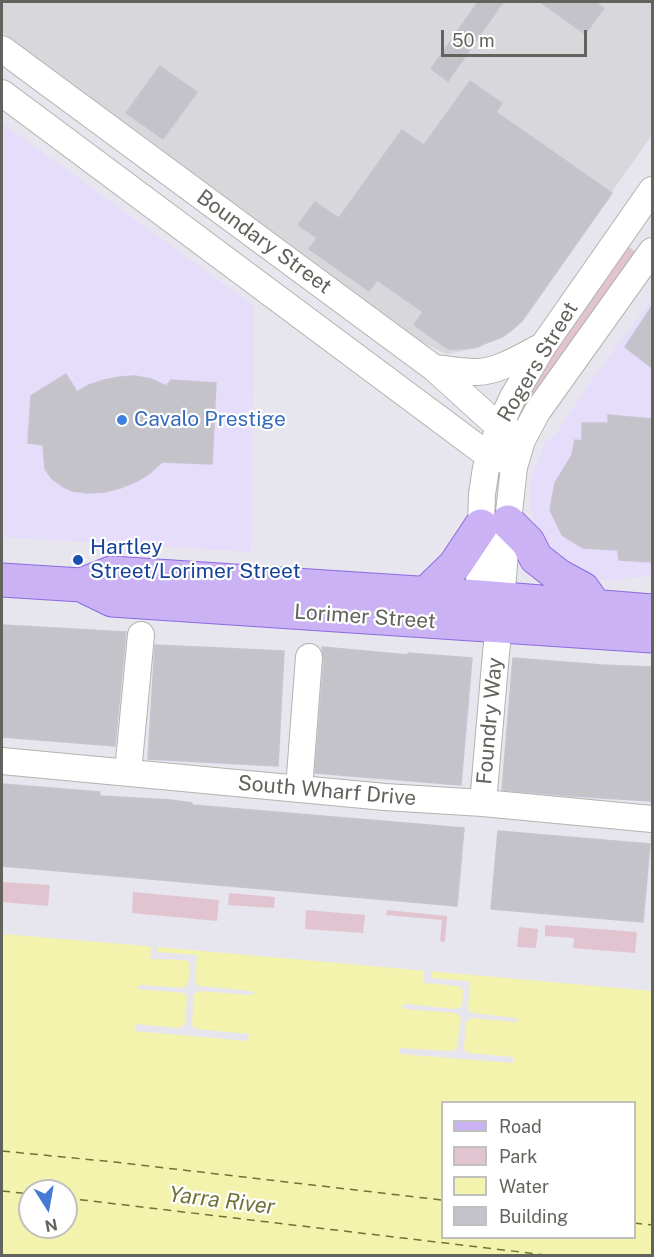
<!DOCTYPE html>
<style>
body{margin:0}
#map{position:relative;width:654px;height:1257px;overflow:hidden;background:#e7e5ed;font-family:"Public Sans",sans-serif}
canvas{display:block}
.frame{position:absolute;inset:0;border:3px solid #62635c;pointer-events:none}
.legend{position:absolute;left:441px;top:1101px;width:195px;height:138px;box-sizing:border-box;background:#fff;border:2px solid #c0c1be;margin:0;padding:8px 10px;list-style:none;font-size:18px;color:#62635c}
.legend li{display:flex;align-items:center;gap:12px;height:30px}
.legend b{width:30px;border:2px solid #c0c1be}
.north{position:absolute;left:18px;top:1179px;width:60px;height:60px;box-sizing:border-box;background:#fff;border:2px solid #c0c1be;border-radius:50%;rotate:169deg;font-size:16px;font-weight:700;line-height:24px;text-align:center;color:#62635c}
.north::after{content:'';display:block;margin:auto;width:21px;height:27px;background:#447ad4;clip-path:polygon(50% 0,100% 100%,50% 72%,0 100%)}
.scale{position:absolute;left:441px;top:30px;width:146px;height:27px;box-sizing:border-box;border:3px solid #62635c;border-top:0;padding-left:8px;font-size:18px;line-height:21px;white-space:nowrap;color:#62635c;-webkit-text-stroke:4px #fff;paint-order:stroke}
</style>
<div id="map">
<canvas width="654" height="1257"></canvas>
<div class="frame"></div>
<ul class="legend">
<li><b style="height:8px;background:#cbb2f5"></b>Road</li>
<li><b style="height:16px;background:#e2c4d1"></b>Park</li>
<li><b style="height:16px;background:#f4f3ad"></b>Water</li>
<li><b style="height:16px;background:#c4c3ca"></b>Building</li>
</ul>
<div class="north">N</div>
<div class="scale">50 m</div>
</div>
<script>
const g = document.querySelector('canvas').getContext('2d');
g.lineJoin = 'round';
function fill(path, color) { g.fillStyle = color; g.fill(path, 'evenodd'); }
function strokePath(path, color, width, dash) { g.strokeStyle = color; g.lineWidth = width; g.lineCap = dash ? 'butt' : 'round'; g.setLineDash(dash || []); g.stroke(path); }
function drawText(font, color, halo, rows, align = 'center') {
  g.font = font + ' "Public Sans",sans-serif'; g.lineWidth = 4.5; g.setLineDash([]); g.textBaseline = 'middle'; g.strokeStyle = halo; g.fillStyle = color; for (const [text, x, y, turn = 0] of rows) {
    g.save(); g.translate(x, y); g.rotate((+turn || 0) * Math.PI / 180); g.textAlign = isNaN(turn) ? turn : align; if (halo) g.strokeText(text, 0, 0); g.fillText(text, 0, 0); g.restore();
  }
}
fill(new Path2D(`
 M2,123l252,183 -3,246 -249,-15z
 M652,299v277l-14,1 -25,4 -21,-2 -33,-18 -24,-32 -6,-28v-12l3,-14 14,-34 8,-5 7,-10 38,-56z`), '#e6ddfa');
fill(new Path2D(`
 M14,2h638v133l-131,185 -42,28 -33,6 -40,-20 -404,-302v-28z`), '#d8d7dc');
fill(new Path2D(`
 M628,246l8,6 -110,157 -8,-6z
 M2,882l48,3 -2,21 -46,-4z
 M133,892l86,8 -2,21 -85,-8z
 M229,893l46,4 -1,11 -46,-3z
 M306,910l59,5 -2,18 -58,-4z
 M387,910l60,6 -2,26 -5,-1 2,-21 -56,-5z
 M545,925l92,7 -2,21 -62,-5 1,-10 -29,-2z
 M519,927l19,2 -2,19 -19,-1z`), '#e2c4d1');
fill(new Path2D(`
 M2,934l156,13 494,44v264h-650zM442,1102h192v136h-192zM30,1191h36v36h-36z`), '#f4f3ad');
fill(new Path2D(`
 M151,946l7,1v5l39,3 -2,27 4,4 52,5 4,2 -4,2 -51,-4 -6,3 -2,31 4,4 53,5 -1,7 -113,-10 1,-7 43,4 6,-4 2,-28 -4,-3 -43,-4 -3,-3 4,-1 42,3 5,-3 2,-21 -4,-4 -36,-1z
 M424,970l7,1v7l39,3 -2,28 5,4 43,5 2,3 -2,1 -44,-4 -6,4 -2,28 5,3 44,4v6l-113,-9v-6l52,3 5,-3 4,-31 -5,-4 -50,-4 -5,-3 6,-2 48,5 7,-3 1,-16 -5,-4 -34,-3z`), '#e7e5ed');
strokePath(new Path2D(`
 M2,1151l112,11 328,38
 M2,1191l28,3
 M66,1198l488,58
 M634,1223l18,2`), '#707339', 1.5, [8, 6]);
const building = new Path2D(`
 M478,2h25l-55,79 -17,-12z
 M540,2h55l9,6 -19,26z
 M160,66l37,26 -34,47 -37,-26z
 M470,81l32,22 -6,9 116,81 -90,128 -10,9 -10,7 -26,10 -14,2h-14l-34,-24 9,-13 -46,-32 -8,11 -60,-42 8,-11 -19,-13 17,-23 24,16 63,-88 22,15z
 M652,306v62l-27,-21z
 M66,374l11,18 12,-7 15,-5 16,-3 15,-1 16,3 15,7 5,-6 45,3 -4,81 -50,-2 -12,11 -13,8 -17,7 -16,4 -16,1 -16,-2 -10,-5 -10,-7 -7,-10 -2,-24 -15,-2 3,-47z
 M608,415l44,4v143l-33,-2 -1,-10 -35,-2 -21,-13 -12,-25 5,-27 17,-28 3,-15 7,1v-18h26z
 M2,625l124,7 -11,114 -113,-9z
 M155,645l129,6 -6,115 -130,-7z
 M322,647l86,8v-2l64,5 -11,127 -146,-12 9,-115z
 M513,658l89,7 50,2v134l-81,-5 -69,-6z
 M2,784l98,8v4l71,4 21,3v2l272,23 -7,78 -455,-40z
 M498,831l152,13 -7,78 -152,-13z`);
fill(building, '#c4c3ca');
strokePath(building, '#c7c4d1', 1.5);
const minor = new Path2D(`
 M2,49l432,319 65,59 24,10
 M2,93l487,363 26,7
 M434,368c14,1 29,4 43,4 24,-1 45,-16 66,-26
 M478,615l4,-121 4,-26 13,-41 14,-30 30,-51 109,-156
 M2,761l383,36 98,6 169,16
 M128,772l13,-137
 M299,789l10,-132
 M483,803l13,-150 3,-27 7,-86 8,-73 8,-27 15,-28 115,-161`);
const major = new Path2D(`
 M508,522l20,20 8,16 23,18 24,13 12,17
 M2,580l79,5 31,15 540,36
 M81,585l30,-12 368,24 173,14
 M424,595l31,-30 26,-39`);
strokePath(minor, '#b2b3ad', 28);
strokePath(major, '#8a6be0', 35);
strokePath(minor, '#fff', 26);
strokePath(major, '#cbb2f5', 33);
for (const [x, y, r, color] of [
 [122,420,6,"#3f7fe0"],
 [78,560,6,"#1a4fb4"]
]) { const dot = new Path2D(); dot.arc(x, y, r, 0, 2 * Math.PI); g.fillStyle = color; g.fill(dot); strokePath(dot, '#fff', 2); }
drawText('21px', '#62635c', '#fff', [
 ["Boundary Street",264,242,36],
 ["Rogers Street",538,362,-59],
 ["Lorimer Street",365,617,4],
 ["Foundry Way",490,721,-85],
 ["South Wharf Drive",327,791,5]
]);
drawText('21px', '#366cbe', '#fff', [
 ["Cavalo Prestige",134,420]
], 'left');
drawText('21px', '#164399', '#fff', [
 ["Hartley",90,548],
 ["Street/Lorimer Street",90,572]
], 'left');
drawText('italic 22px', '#707339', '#fff', [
 ["Yarra River",222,1201,7]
]);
</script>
